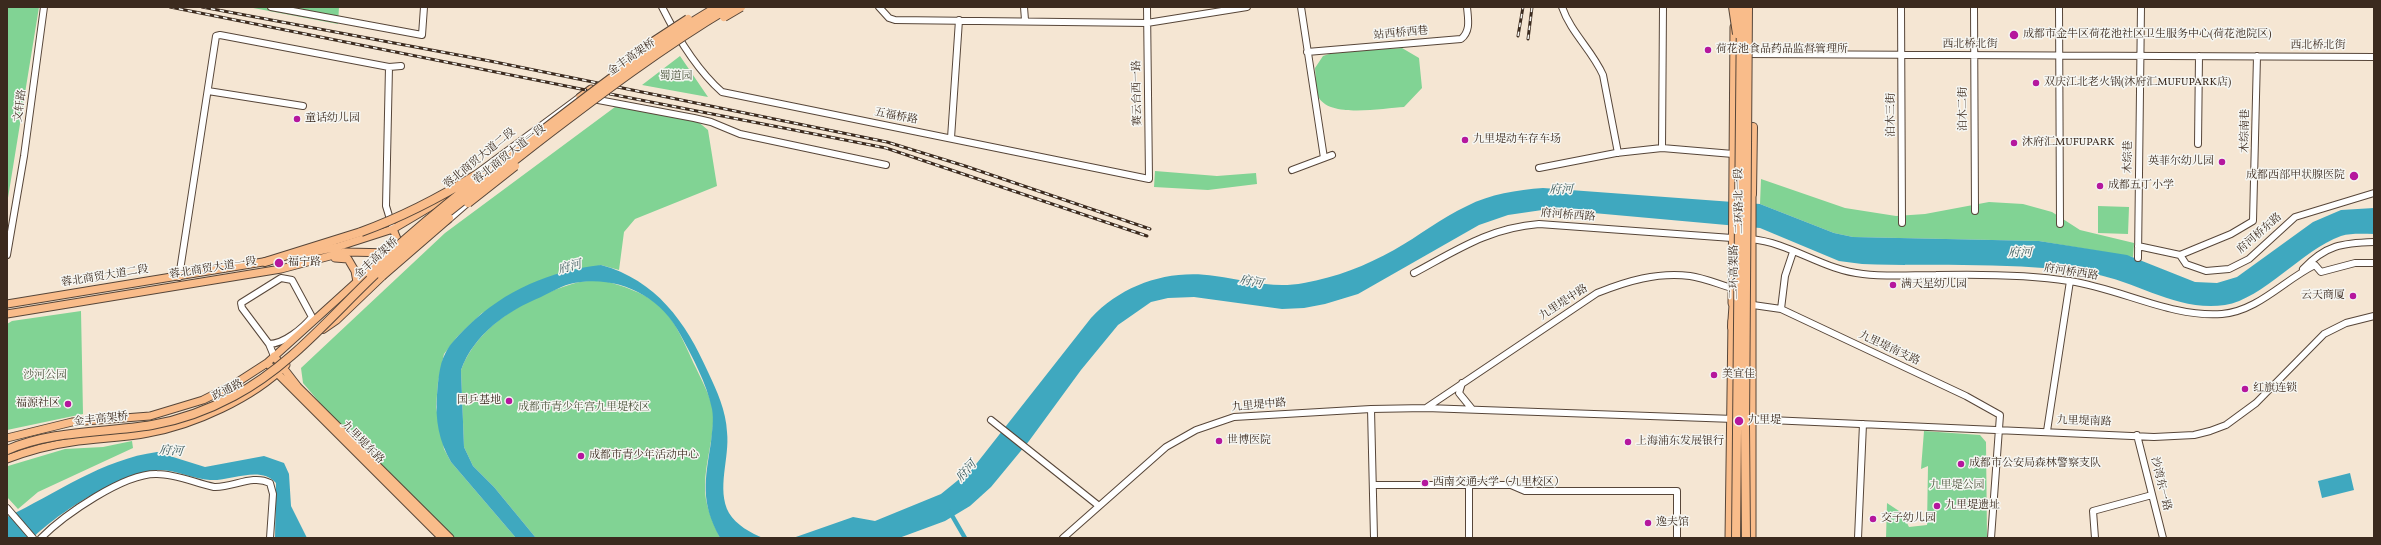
<!DOCTYPE html>
<meta charset="utf-8">
<style>
body{margin:0}
#map{position:relative;width:2381px;height:545px;overflow:hidden;background:#f5e6d3;font-family:Vollkorn,serif}
canvas{display:block}
.frame{position:absolute;inset:0;border:8px solid #3b2a1e;pointer-events:none}
</style>
<div id="map">
<canvas width="2381" height="545"></canvas>
<div class="frame"></div>
</div>
<script>
const g = document.querySelector('canvas').getContext('2d');
g.lineJoin = 'round';
function fill(path, color) { g.fillStyle = color; g.fill(path, 'evenodd'); }
function strokePath(path, color, width, dash) { g.strokeStyle = color; g.lineWidth = width; g.lineCap = dash ? 'butt' : 'round'; g.setLineDash(dash || []); g.stroke(path); }
function drawText(font, color, halo, rows, align = 'center') {
  g.font = font + ' Vollkorn,"Noto Serif SC",serif'; g.lineWidth = 3; g.setLineDash([]); g.textBaseline = 'middle'; g.strokeStyle = halo; g.fillStyle = color; for (const [text, x, y, turn = 0] of rows) {
    g.save(); g.translate(x, y); g.rotate((+turn || 0) * Math.PI / 180); g.textAlign = isNaN(turn) ? turn : align; if (halo) g.strokeText(text, 0, 0); g.fillText(text, 0, 0); g.restore();
  }
}
fill(new Path2D(`
 M7,7h32l-32,197z
 M248,7h91l-1,17z
 M1402,48l17,10 3,30 -18,19c-21,1 -76,12 -86,-11 -3,-7 -2,-20 -3,-28l8,-12 12,-4z
 M680,56l28,41 -66,-12z
 M615,107h14l67,13 12,10 9,56 -82,33 -11,13 -5,38 -18,-5 -119,48 -25,24 -13,17 -6,28 -2,25 8,42 7,13 65,76h-63l-127,-128 -23,-27 -2,-15 144,-135z
 M1155,171l62,5 39,-3 1,11 -49,6 -54,-3z
 M1761,179l84,29 51,8 29,-2 64,-12 34,2 29,8 28,18 54,13 -1,14 -94,-16 -186,-4 -19,-4 -74,-29z
 M2098,206l31,1 -1,27 -30,-1z
 M605,281c61,17 66,32 91,87 6,13 15,29 17,43 2,25 -8,50 -8,75 -1,17 8,37 15,52h-184l-42,-51 -21,-21 -9,-19 -3,-77c17,-46 66,-72 111,-86 10,-4 22,-3 33,-3z
 M81,311l2,103 -76,16v-106l5,-3z
 M1924,431l56,4 6,7 1,96h-101l1,-35 15,10 7,14 18,-2 1,-59 -7,3z
 M132,441l1,7 -95,44 -20,17 -11,-12 1,-31 57,-17 38,-2z`), '#81d394');
fill(new Path2D(`
 M1543,188l217,16 74,29 19,4 186,4 88,14 68,27 22,1 20,-6 76,-55 28,-12 33,-2v26c-11,0 -23,-1 -33,2 -39,14 -78,63 -116,69 -47,7 -87,-23 -131,-31 -77,-13 -156,-7 -232,-10l-23,-3 -79,-33 -211,-19 -41,6 -29,10 -121,69 -33,10 -21,4 -22,1 -88,-12 -26,1 -17,4 -33,23 -37,45 -52,71 -38,46 -21,19 -25,15 -46,17h-106l60,-21 22,4 66,-27 32,-26 118,-150c32,-34 78,-49 124,-42 31,4 57,13 89,7 33,-6 61,-17 90,-33 25,-14 47,-32 73,-44 23,-12 50,-16 76,-18z
 M601,265c55,15 85,57 107,107 9,19 18,39 19,60 3,26 -11,57 2,81 7,12 22,20 34,25h-43c-20,-37 -15,-57 -9,-96 1,-10 3,-23 1,-33 -5,-25 -20,-53 -32,-75 -20,-39 -63,-59 -106,-51 -11,2 -23,9 -33,14 -34,14 -67,37 -80,73l3,77 9,19 21,21 42,51h-20l-65,-76c-12,-21 -16,-42 -14,-67 1,-12 2,-30 8,-41 5,-11 15,-20 23,-28 37,-36 82,-55 133,-61z
 M157,452l48,15 59,-11 20,7 5,11 2,32 16,32h-32l1,-55c-16,-18 -44,-2 -66,-3 -17,-1 -33,-10 -50,-10 -35,0 -103,43 -127,68h-26v-21c48,-23 96,-58 150,-65z
 M2350,473l4,17 -32,8 -4,-17z`), '#3fa8bf');
strokePath(new Path2D(`
 M950,512l15,26`), '#3fa8bf', 4.5);
const minor = new Path2D(`
 M271,7l151,28 2,-28
 M662,7c15,30 35,63 60,85l427,87 -2,-172
 M879,7l10,11 6,2 252,3 100,-16
 M1024,7l1,13
 M1301,7l23,151
 M1562,7c9,26 30,43 41,68l15,78
 M1901,7l1,216
 M1974,7l1,204
 M2059,7l1,217
 M1307,52l154,-13c10,-8 7,-20 6,-32
 M1744,54l630,3
 M389,67l-3,139 7,23
 M208,91l95,15
 M593,99l101,19 17,4 29,12 146,31
 M951,138l8,-118
 M2198,144l1,-88
 M1662,148l1,-141
 M1539,168l77,-15 46,-5 71,6
 M1292,170l40,-15
 M472,177l108,-80h4
 M447,221l24,-21
 M1751,239c40,4 72,31 112,35 24,3 49,1 73,1 44,-1 89,-1 133,6 50,7 103,37 153,33 36,-3 62,-34 93,-49l6,7 34,-9h19
 M2138,246l42,9 6,9 20,7 23,-2 20,-10 46,-42 79,-24
 M7,255l17,-99 20,-149
 M2180,255l51,-21 22,-13 4,-165
 M2138,258l3,-251
 M2303,269c23,-24 39,-26 71,-27
 M1414,273c43,-23 75,-45 125,-49l193,14
 M179,277l37,-241 4,-1 169,32 12,-1
 M1753,305l28,4 185,87 34,19 -9,123
 M1781,309l4,-33 8,-24
 M269,344c15,0 34,-16 43,-27l-20,-37 -11,-2 -40,25 1,5 27,36 5,12
 M1462,383l-3,10 13,16
 M1426,408l171,-115c30,-12 60,-21 93,-17 14,2 28,8 42,12
 M1371,409l3,129
 M1747,419l407,18 40,-2 16,-4 16,-6 30,-22 68,-69 22,-11 28,-7
 M991,420l108,86
 M2047,431l23,-150
 M2137,435l26,103
 M1373,485h138l14,6h152v47
 M7,508l26,30
 M41,538c23,-23 83,-65 116,-64 19,0 38,9 57,13 19,1 38,-13 56,-4l3,11 -3,44
 M1063,538l103,-91 30,-17 38,-13 137,-8 55,-1 308,11
 M1469,538v-52
 M1858,538l5,-114
 M2095,538l-2,-27 59,-16`);
const major = new Path2D(`
 M580,97l11,-8
 M393,229l8,20
 M291,257l46,-10 56,-18 59,-35
 M335,258l13,1 7,12 2,11
 M1732,303l2,-276
 M7,304l262,-43
 M7,314l274,-45 64,-17 49,1
 M274,356l24,31 152,151
 M267,363l175,175
 M7,438l65,-16 78,-6 53,-16 30,-15 34,-22 105,-95
 M7,459c21,-8 43,-14 65,-17 25,-4 51,-4 76,-9 46,-8 105,-35 138,-68
 M1729,538l3,-217
 M1752,538v-350`);
const highway = new Path2D(`
 M1752,194l1,-67
 M265,262l96,-30
 M1732,327l2,-29
 M323,329l13,-9 46,-44`);
strokePath(minor, '#574639', 8);
strokePath(major, '#574639', 9);
strokePath(highway, '#574639', 10);
strokePath(minor, '#fff', 6);
strokePath(major, '#f9bc8a', 7);
strokePath(highway, '#f9bc8a', 8);
const rail = new Path2D(`
 M170,7l416,83
 M202,7l288,54 397,81 78,24 185,63
 M1518,36l5,-29
 M1528,39l4,-32
 M592,91l12,2
 M610,94l276,54 261,88`);
strokePath(rail, '#3b2a1e', 3);
strokePath(rail, '#f6f6f2', 1.5, [4.5]);
const highwayBridge = new Path2D(`
 M1733,7l4,27
 M724,17l17,-10
 M639,51l49,-32
 M468,203l47,-37
 M361,232c41,-15 78,-34 115,-57
 M369,273c50,-49 105,-91 161,-133 61,-47 121,-94 187,-133
 M382,276l67,-58
 M7,450c46,-20 97,-17 145,-25 29,-5 56,-15 82,-29 63,-33 108,-94 161,-140 45,-39 92,-74 139,-111 64,-49 127,-97 196,-138
 M1736,538l5,-531
 M1746,538l-1,-112 3,-419`);
strokePath(highwayBridge, '#574639', 10, []);
strokePath(highwayBridge, '#f9bc8a', 8);
for (const [x, y, r, color] of [
 [2014,35,5,"#b5179e"],
 [1708,50,4,"#b5179e"],
 [2036,83,4,"#b5179e"],
 [297,119,4,"#b5179e"],
 [1465,140,4,"#b5179e"],
 [2014,143,4,"#b5179e"],
 [2222,162,4,"#b5179e"],
 [2354,176,5,"#b5179e"],
 [2100,186,4,"#b5179e"],
 [279,263,5,"#b5179e"],
 [1893,285,4,"#b5179e"],
 [2353,296,4,"#b5179e"],
 [1714,375,4,"#b5179e"],
 [2245,389,4,"#b5179e"],
 [509,401,4,"#b5179e"],
 [68,404,4,"#b5179e"],
 [1739,421,5,"#b5179e"],
 [1219,441,4,"#b5179e"],
 [1628,442,4,"#b5179e"],
 [581,456,4,"#b5179e"],
 [1961,464,4,"#b5179e"],
 [1425,483,4,"#b5179e"],
 [1937,506,4,"#b5179e"],
 [1873,519,4,"#b5179e"],
 [1648,523,4,"#b5179e"]
]) { const dot = new Path2D(); dot.arc(x, y, r, 0, 2 * Math.PI); g.fillStyle = color; g.fill(dot); strokePath(dot, '#f6f6f2', 1.5); }
drawText('11px', '#3b2a1e', '#f6f6f2', [
 ["站西桥西巷",1401,34,-5],
 ["西北桥北街",1970,45],
 ["西北桥北街",2318,46],
 ["金丰高架桥",632,58,-35],
 ["赛云台西一路",1138,93,-91],
 ["文轩路",21,106,-82],
 ["泊木二街",1964,109,-90],
 ["泊木三街",1892,115,-90],
 ["五福桥路",896,117,11],
 ["木综南巷",2246,131,-89],
 ["蓉北商贸大道一段",510,155,-38],
 ["木综巷",2129,157,-89],
 ["蓉北商贸大道二段",480,159,-39],
 ["二环路北一段",1740,201,-91],
 ["府河桥西路",1568,216,4],
 ["府河桥东路",2260,234,-41],
 ["金丰高架桥",377,259,-43],
 ["蓉北商贸大道一段",213,269,-9],
 ["二环高架路",1735,272,-90],
 ["府河桥西路",2071,273,9],
 ["蓉北商贸大道二段",105,277,-9],
 ["九里堤中路",1564,303,-33],
 ["九里堤南支路",1889,349,25],
 ["政通路",228,391,-27],
 ["九里堤中路",1259,406,-5],
 ["金丰高架桥",101,420,-6],
 ["九里堤南路",2084,422,2],
 ["九里堤东路",362,443,45],
 ["沙湾东一路",2160,484,76]
]);
drawText('11px', '#3b2a1e', '#f6f6f2', [
 ["成都市金牛区荷花池社区卫生服务中心(荷花池院区)",2023,35],
 ["荷花池食品药品监督管理所",1716,50],
 ["双庆江北老火锅(沐府汇MUFUPARK店)",2044,83],
 ["童话幼儿园",305,119],
 ["九里堤动车存车场",1473,140],
 ["沐府汇MUFUPARK",2022,143],
 ["英菲尔幼儿园",2214,162,"right"],
 ["成都西部甲状腺医院",2345,176,"right"],
 ["成都五丁小学",2108,186],
 ["福宁路",288,263],
 ["满天星幼儿园",1901,285],
 ["云天商厦",2345,296,"right"],
 ["美宜佳",1722,375],
 ["红旗连锁",2253,389],
 ["国乒基地",501,401,"right"],
 ["福源社区",60,404,"right"],
 ["九里堤",1748,421],
 ["世博医院",1227,441],
 ["上海浦东发展银行",1636,442],
 ["成都市青少年活动中心",589,456],
 ["成都市公安局森林警察支队",1969,464],
 ["西南交通大学（九里校区）",1433,483],
 ["九里堤遗址",1945,506],
 ["交子幼儿园",1881,519],
 ["逸夫馆",1656,523]
], 'left');
drawText('11px', '#4c543c', '#f6f6f2', [
 ["蜀道园",676,77],
 ["沙河公园",45,376],
 ["成都市青少年宫九里堤校区",584,408],
 ["九里堤公园",1957,486]
]);
drawText('italic 12px', '#3d5c5e', '#f6f6f2', [
 ["府河",1561,191],
 ["府河",2020,254],
 ["府河",570,268,-15],
 ["府河",1251,283,11],
 ["府河",171,452,5],
 ["府河",967,472,-47]
]);
</script>
